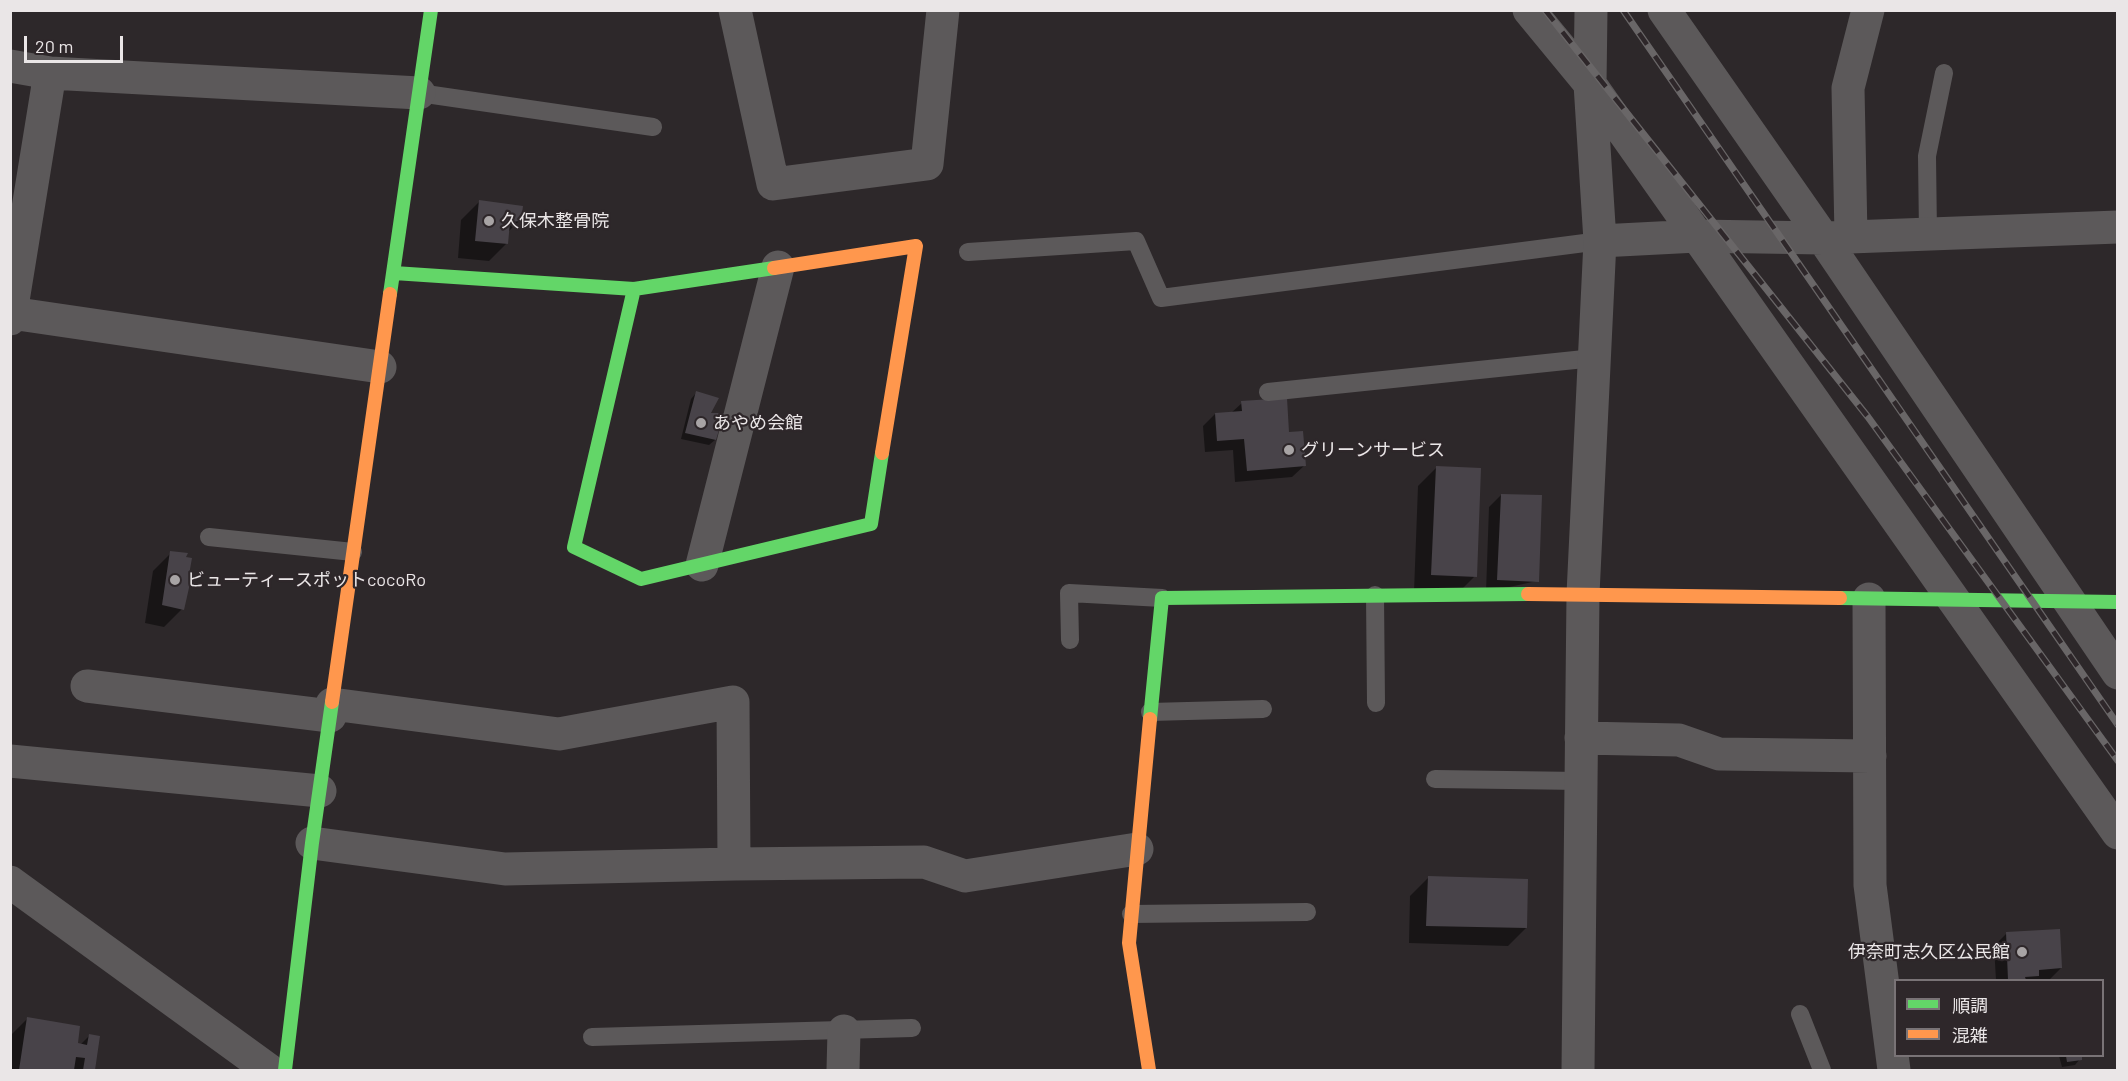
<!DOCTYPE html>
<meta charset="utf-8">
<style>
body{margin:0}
#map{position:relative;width:2128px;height:1081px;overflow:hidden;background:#2d282a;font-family:Barlow,"Noto Sans JP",sans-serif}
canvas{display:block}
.frame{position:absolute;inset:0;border:12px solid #eae6e7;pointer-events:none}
.legend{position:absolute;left:1894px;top:979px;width:210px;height:78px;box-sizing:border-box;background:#2e272a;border:2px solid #797376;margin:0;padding:8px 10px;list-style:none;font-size:18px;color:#eae6e7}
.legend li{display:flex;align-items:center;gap:12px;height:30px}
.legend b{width:30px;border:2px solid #797376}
.scale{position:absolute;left:24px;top:36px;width:99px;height:27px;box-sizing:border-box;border:3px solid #eae6e7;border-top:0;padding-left:8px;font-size:18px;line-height:21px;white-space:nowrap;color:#eae6e7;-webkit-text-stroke:4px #2e272a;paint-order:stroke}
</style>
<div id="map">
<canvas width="2128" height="1081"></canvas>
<div class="frame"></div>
<ul class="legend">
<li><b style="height:8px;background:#63d668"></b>順調</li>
<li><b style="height:8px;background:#ff974d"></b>混雑</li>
</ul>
<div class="scale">20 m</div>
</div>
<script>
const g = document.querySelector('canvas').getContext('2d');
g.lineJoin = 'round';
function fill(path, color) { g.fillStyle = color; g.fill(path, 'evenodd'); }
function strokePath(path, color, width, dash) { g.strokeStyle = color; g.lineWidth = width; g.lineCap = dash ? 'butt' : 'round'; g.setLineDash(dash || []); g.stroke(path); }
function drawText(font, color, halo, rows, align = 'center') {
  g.font = font + ' Barlow,"Noto Sans JP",sans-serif'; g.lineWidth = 4.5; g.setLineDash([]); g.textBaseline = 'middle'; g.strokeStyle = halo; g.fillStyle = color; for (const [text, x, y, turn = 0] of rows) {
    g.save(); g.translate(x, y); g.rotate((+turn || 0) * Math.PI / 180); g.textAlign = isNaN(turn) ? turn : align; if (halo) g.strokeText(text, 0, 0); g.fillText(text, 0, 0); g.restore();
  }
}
fill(new Path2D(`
 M479,202l40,19 -12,12v10l-18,18 -31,-3 3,-38z
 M696,393l12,21 7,26 -6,5 -28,-6 10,-40z
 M1242,403l63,62 -13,12 -57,5 -2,-32 -28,2 -2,-26 12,-12 16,-1z
 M1436,468l39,108 -18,18 -43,-2 4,-106z
 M1501,495l36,86 -51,11 3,-85z
 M171,553l11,56 -18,18 -19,-4 8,-52z
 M1428,878l98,50 -18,18 -99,-3 1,-47z
 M2006,934l55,34 -12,12h-53l-2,-34z
 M27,1019l49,25 4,1 9,-9 10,1 -6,33h-83v-34z
 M2059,1056h21v3l-5,6 -13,2z`), '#0007');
fill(new Path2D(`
 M479,200l44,6 -2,15 -11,1 -2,22 -33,-3z
 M696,391l23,7 -8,15h13l-8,27 -31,-7z
 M1287,398l2,34 14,-1 3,35 -59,5 -3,-32 -27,2 -2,-28 27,-2 -1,-10z
 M1436,466l45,2 -4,109 -46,-2z
 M1501,494l41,1 -3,87 -42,-2z
 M170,551l18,2 -2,4 6,1 -3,17 2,4 -7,31 -22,-5z
 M1428,876l100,3 -1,49 -101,-2z
 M2060,929l2,39 -23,2v6l-14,1 1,3h-18l-2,-48z
 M27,1017l53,9 -2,17 9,2 2,-11 11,2 -5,34h-12l2,-12 -9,-1 -2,13h-55z
 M2066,1056h16v4l-15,2z`), '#484349');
strokePath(new Path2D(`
 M419,93l234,34
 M1928,234l-1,-78 17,-83
 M968,252l168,-11 25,57 439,-57
 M1268,392l326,-34
 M209,537l144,15
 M1375,595l1,108
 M1070,640l-1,-47 93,5
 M1150,712l113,-3
 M1435,779l146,2
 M1131,914l176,-2
 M1800,1014l22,56
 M592,1037l320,-9`), '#5c595a', 18);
strokePath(new Path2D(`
 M735,10l38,174 154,-20 16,-154
 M1529,10l61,74 528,749
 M1664,10l159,228 295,435
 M10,66l40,7 369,20
 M1851,236l-3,-148 20,-78
 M1600,241l97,-5 126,2 295,-11
 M11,313l369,54
 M10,319l40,-246
 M702,565l76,-298
 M1869,599l1,286 24,185
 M87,686l243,30
 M1581,738l98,2 40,14 151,2
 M10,761l310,30
 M312,843l193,26 229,-5 -1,-162 -174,32 -227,-30
 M734,864l190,-2 41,14 172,-27
 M10,882l259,188
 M843,1070l1,-39
 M1578,1070l5,-476 17,-353 -10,-157 1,-74`), '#5c595a', 33);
strokePath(new Path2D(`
 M394,273l240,16 140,-21
 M634,289l-60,258 67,32 230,-55 11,-71
 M390,294l41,-284
 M1840,598l278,4
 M1150,719l12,-121 366,-4
 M285,1070l27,-227 20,-141`), '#63d668', 14);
strokePath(new Path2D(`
 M774,268l142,-22 -34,207
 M1528,594l312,4
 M332,702l58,-408
 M1149,1070l-20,-127 21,-224`), '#ff974d', 14);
const rail = new Path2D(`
 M1545,10l323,407 250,344
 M1623,10l495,715`);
strokePath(rail, '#696667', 7);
strokePath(rail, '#2e272a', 4.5, [14]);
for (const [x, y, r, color] of [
 [489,221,6,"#a8a4a5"],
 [701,423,6,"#a8a4a5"],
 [1289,450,6,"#a8a4a5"],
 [175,580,6,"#a8a4a5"],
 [2022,952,6,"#a8a4a5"]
]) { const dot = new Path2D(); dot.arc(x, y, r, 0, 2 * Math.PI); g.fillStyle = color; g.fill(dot); strokePath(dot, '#2e272a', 2); }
drawText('18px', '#eae6e7', '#2e272a', [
 ["久保木整骨院",501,221],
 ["あやめ会館",713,423],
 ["グリーンサービス",1301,450],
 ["ビューティースポットcocoRo",187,580],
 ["伊奈町志久区公民館",2010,952,"right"]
], 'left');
</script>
